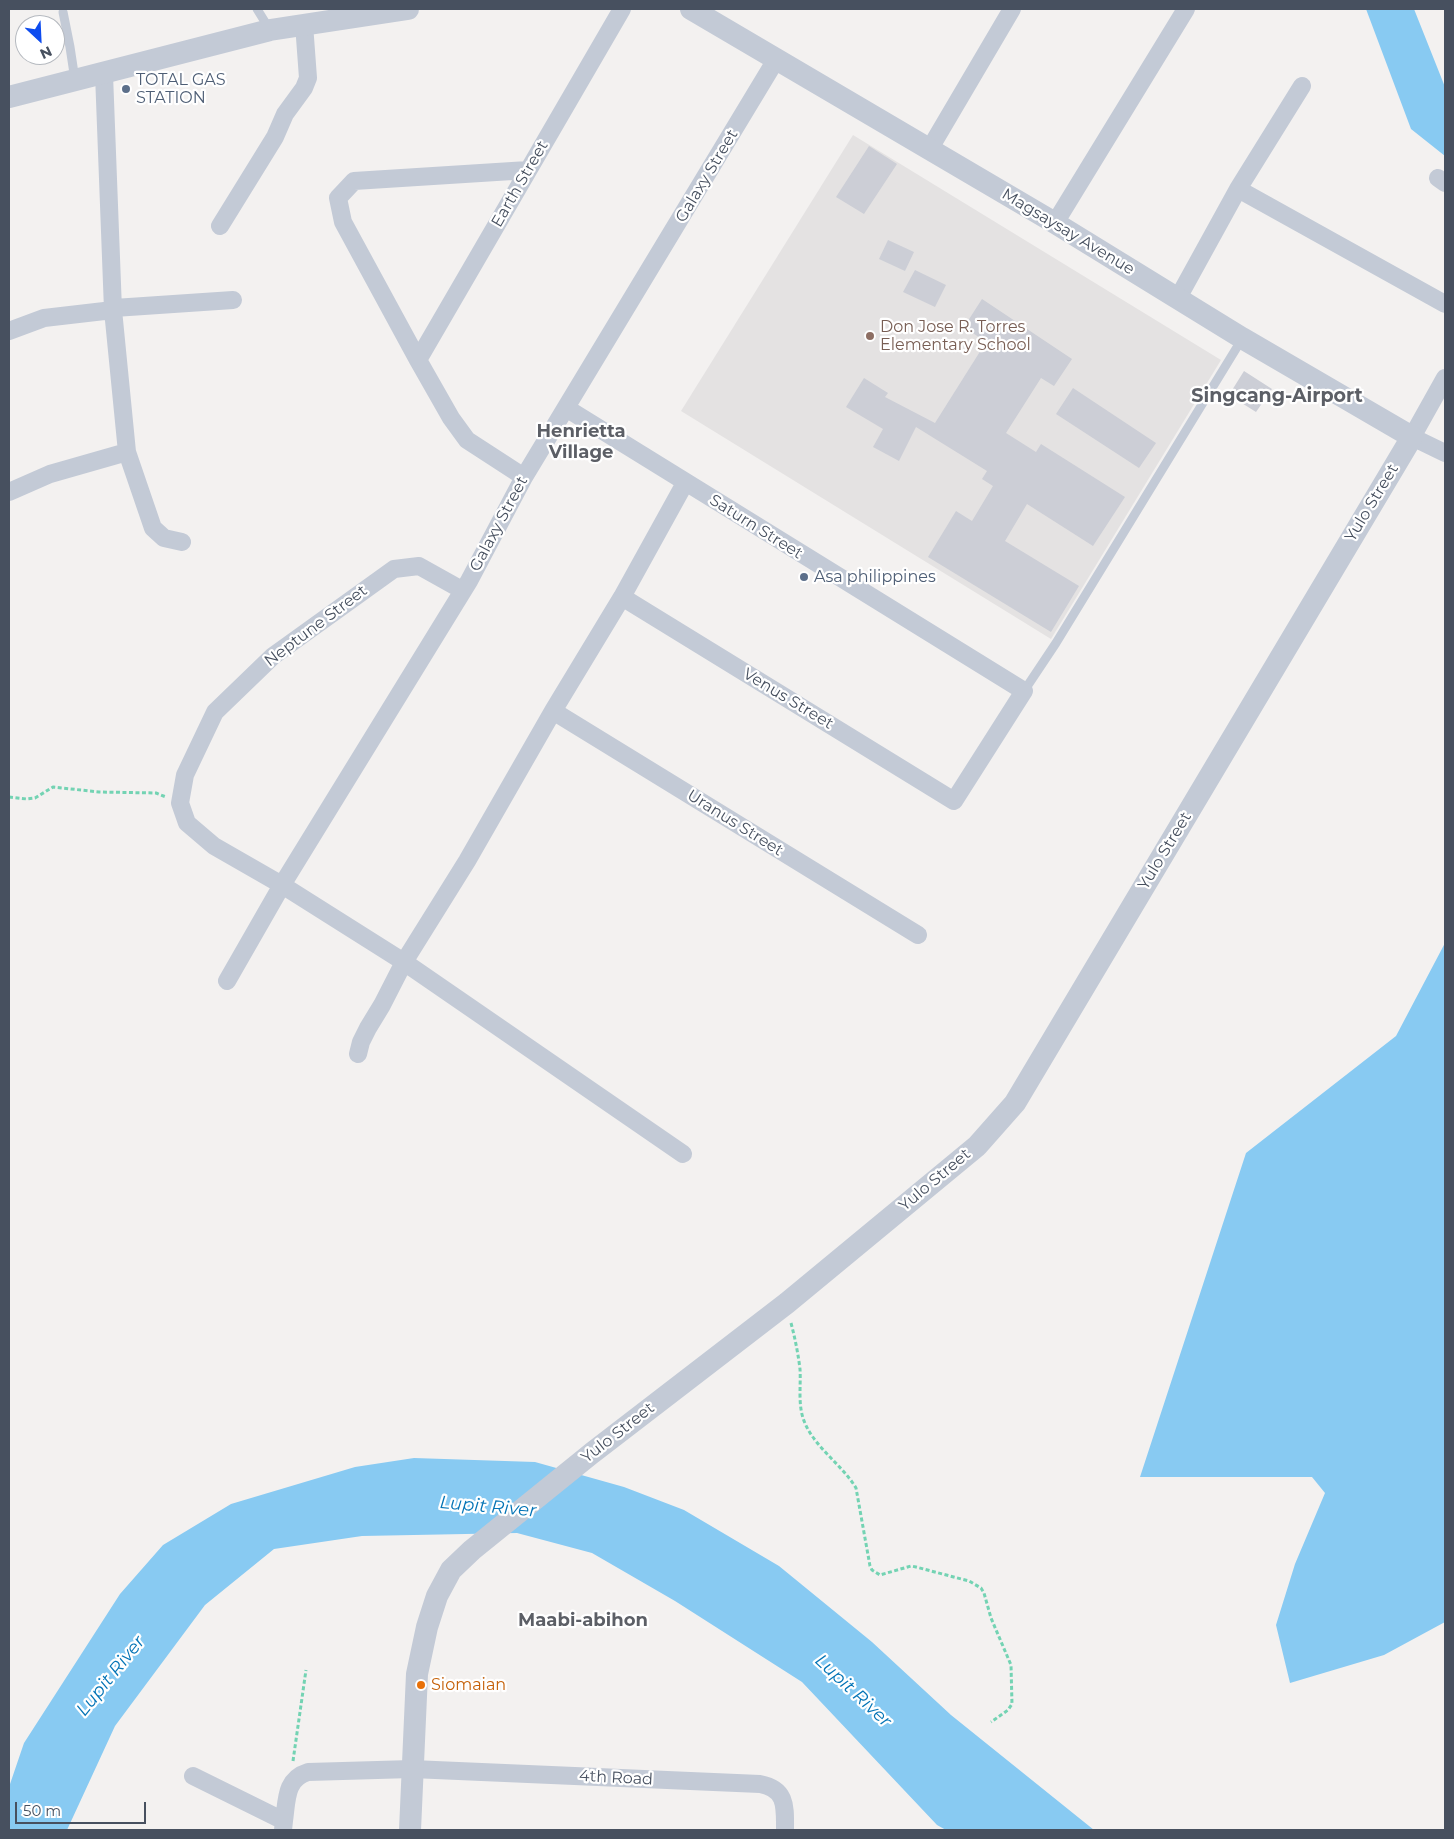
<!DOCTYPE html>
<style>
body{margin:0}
#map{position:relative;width:1454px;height:1839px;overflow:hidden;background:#f3f1f0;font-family:Montserrat,sans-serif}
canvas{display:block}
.frame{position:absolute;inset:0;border:10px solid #47505f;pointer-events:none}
.north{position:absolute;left:15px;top:15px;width:50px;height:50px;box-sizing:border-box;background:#fff;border:1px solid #b5b9bf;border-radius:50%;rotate:155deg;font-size:14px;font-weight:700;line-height:20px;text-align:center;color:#47505f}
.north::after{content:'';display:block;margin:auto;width:18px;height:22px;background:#0e4cef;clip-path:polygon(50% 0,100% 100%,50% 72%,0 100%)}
.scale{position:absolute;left:15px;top:1802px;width:131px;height:22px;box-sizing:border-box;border:2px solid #47505f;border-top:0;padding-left:6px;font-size:15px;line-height:18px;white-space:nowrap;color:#47505f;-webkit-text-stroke:4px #fff;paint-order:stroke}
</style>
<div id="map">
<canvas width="1454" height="1839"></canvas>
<div class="frame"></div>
<div class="north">N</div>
<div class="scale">50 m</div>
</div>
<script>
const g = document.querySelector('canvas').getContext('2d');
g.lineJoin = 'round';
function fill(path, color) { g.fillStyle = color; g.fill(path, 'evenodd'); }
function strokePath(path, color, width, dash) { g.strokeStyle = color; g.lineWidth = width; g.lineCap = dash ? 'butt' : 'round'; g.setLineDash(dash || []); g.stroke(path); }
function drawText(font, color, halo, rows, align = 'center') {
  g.font = font + ' Montserrat,sans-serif'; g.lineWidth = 4.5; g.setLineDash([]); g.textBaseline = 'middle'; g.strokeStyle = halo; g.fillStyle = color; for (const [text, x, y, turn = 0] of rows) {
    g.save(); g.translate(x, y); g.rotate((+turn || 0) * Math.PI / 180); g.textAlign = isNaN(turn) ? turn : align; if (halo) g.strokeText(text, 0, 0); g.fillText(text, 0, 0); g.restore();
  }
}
fill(new Path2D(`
 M853,135l368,225 -170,279 -370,-228z`), '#e4e2e2');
fill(new Path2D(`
 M1366,9h48l31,78v69l-34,-27z
 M1445,943v679l-61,33 -94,28 -14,-58 19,-61 30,-71 -13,-16h-172l106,-324 150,-117z
 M414,1458l121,4 89,25 60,23 95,56 93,76 79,73 143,115h-148l-9,-5 -135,-143 -127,-81 -83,-48 -75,-20 -155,3 -88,13 -69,56 -90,121 -48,104h-58v-43l15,-44 96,-149 43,-49 68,-41 124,-37z`), '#88caf2');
fill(new Path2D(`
 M869,146l28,18 -33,50 -28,-17z
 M888,240l26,12 -9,19 -26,-12z
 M915,270l31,15 -11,22 -32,-15z
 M982,299l90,60 -18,27 -13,-8 -35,55 30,19 5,-8 84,53 -32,49 -66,-42 -22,37 74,45 -28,46 -123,-75 28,-46 16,10 21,-35 -11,-7 5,-8 -71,-44 -17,34 -26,-14 10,-18 -37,-22 18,-29 24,15 -3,4 50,26 51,-81 -22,-15z
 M1244,371l28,18 -16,23 -27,-17z
 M1073,388l83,55 -17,25 -83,-54z`), '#ccced6');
strokePath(new Path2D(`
 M9,797l18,2 8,-1 18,-11 46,5 57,1 10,4
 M791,1323c4,15 7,30 9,46 1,16 -2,33 3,49 9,28 38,45 53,70l14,78 2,4 8,5 31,-9 5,1 53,14 12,7 3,5 7,25 20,47 1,39 -4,6 -17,12
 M293,1761l13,-91`), '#73d3b3', 3, [4, 2.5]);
strokePath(new Path2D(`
 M257,9l13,21
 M63,12l7,35 5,33
 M1024,691l32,-48 186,-304`), '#c3cad6', 9);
strokePath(new Path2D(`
 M929,150l83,-141
 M1438,178l7,5
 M1238,189l207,115
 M1055,223l131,-214
 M220,226l55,-89 10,-23 19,-26 4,-10 -4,-54
 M1178,298l60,-109 64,-103
 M114,308l119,-8
 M9,331l35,-13 69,-8
 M418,360l204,-351
 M1445,378l-33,59 33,16
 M566,408l458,283 -70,110 -332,-204
 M127,452l26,76 11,10 18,4
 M524,477l-57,-37 -16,-22 -33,-58 -75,-138 -5,-24 16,-17 174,-11
 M9,492l41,-18 77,-22 -14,-142 -9,-236
 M462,590l-43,-24 -25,3 -121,87 -58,56 -30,63 -5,28 7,20 27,23 68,39 122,77 279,192
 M553,711l365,224
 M227,981l55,-96 187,-304 55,-104 253,-419
 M358,1054l3,-12 7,-14 14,-23 22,-43 63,-101 86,-150 69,-114 63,-114
 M193,1776l91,45 -1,9
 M284,1821c3,-21 1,-42 24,-49l104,-3 348,15c27,5 25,23 25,46`), '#c3cad6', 18);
strokePath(new Path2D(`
 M9,97l261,-67 138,-21
 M410,1830l7,-156 10,-47 10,-31 14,-26 21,-20 120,-97 195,-150 190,-157 38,-43 397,-666 -170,-99 -187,-115 -364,-214`), '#c3cad6', 22);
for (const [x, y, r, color] of [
 [126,89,5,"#5c6f8a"],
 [870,336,5,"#8d6e63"],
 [804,577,5,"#5c6f8a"],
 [421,1685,5,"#e8710a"]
]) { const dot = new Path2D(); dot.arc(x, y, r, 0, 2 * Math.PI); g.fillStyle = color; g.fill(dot); strokePath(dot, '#fff', 2); }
drawText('16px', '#4e5e75', '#fff', [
 ["TOTAL GAS",136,80],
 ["STATION",136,98],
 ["Asa philippines",814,577]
], 'left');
drawText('16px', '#47505f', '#fff', [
 ["Galaxy Street",707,176,-59],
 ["Earth Street",520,184,-60],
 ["Magsaysay Avenue",1068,232,31],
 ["Yulo Street",1372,503,-59],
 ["Galaxy Street",499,524,-62],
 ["Saturn Street",756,527,32],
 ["Neptune Street",316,626,-37],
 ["Venus Street",788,699,31],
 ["Uranus Street",735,823,32],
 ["Yulo Street",1165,851,-59],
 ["Yulo Street",935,1180,-40],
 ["Yulo Street",618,1433,-38],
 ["4th Road",616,1778,3]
]);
drawText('16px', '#785e54', '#fff', [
 ["Don Jose R. Torres",880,327],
 ["Elementary School",880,345]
], 'left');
drawText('16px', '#c56008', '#fff', [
 ["Siomaian",431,1685]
], 'left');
drawText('bold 18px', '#5c5f66', '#fff', [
 ["Henrietta",581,432],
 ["Village",581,453],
 ["Maabi-abihon",583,1621]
]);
drawText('italic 18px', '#0474b6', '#fff', [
 ["Lupit River",488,1507,5],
 ["Lupit River",111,1676,-51],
 ["Lupit River",853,1691,43]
]);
drawText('bold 19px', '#5c5f66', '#fff', [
 ["Singcang-Airport",1277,396]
]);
</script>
